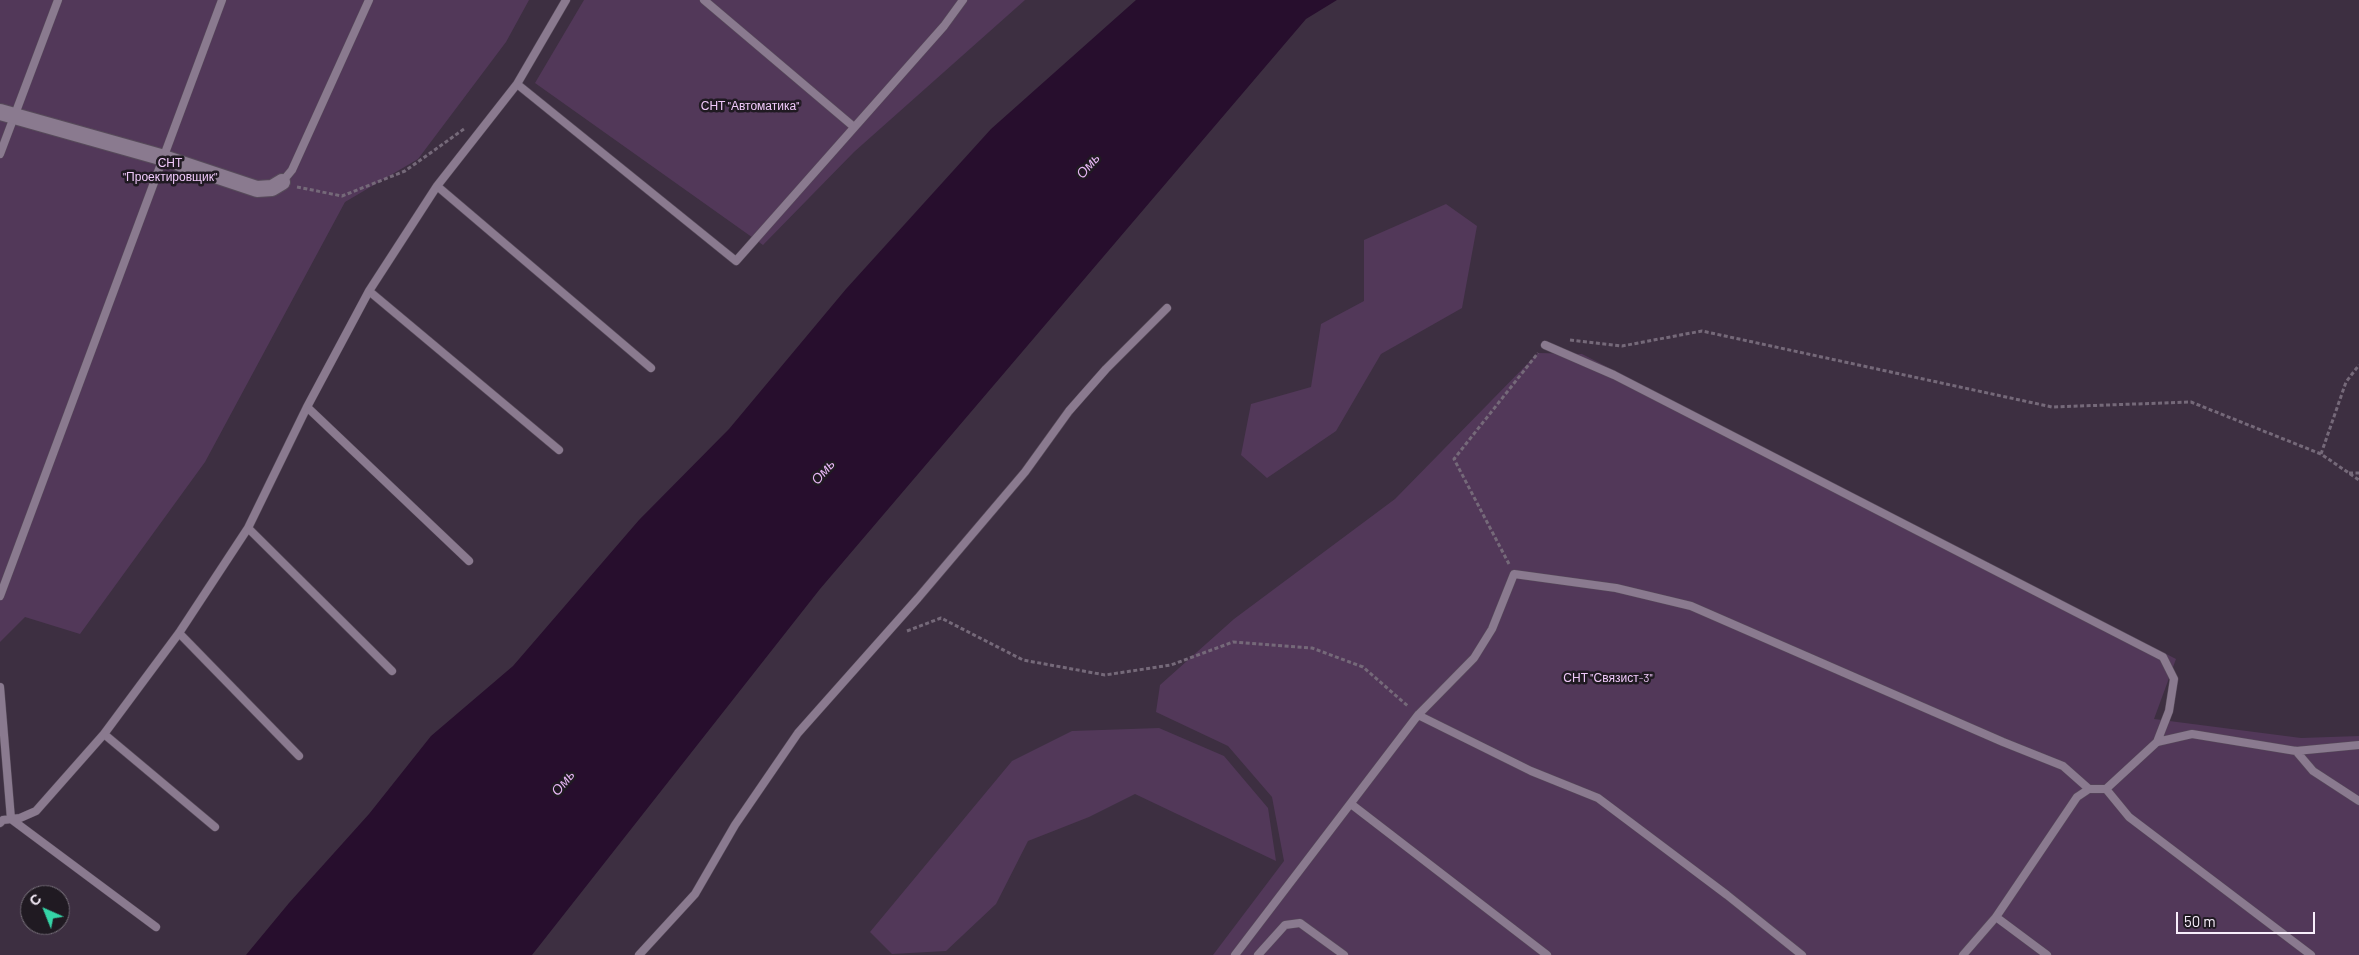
<!DOCTYPE html>
<meta charset="utf-8">
<style>
body{margin:0}
#map{position:relative;width:2359px;height:955px;overflow:hidden;background:#3d2f41;font-family:Barlow,sans-serif}
canvas{display:block}
.north{position:absolute;left:20px;top:885px;width:50px;height:50px;box-sizing:border-box;background:#201a22;border:1px solid #766f79;border-radius:50%;rotate:316deg;font-size:14px;font-weight:700;line-height:20px;text-align:center;color:#f8effb}
.north::after{content:'';display:block;margin:auto;width:18px;height:22px;background:#35d4a7;clip-path:polygon(50% 0,100% 100%,50% 72%,0 100%)}
.scale{position:absolute;left:2176px;top:912px;width:139px;height:22px;box-sizing:border-box;border:2px solid #f8effb;border-top:0;padding-left:6px;font-size:15px;line-height:18px;white-space:nowrap;color:#f8effb;-webkit-text-stroke:4px #201a22;paint-order:stroke}
</style>
<div id="map">
<canvas width="2359" height="955"></canvas>
<div class="north">С</div>
<div class="scale">50 m</div>
</div>
<script>
const g = document.querySelector('canvas').getContext('2d');
g.lineJoin = 'round';
function fill(path, color) { g.fillStyle = color; g.fill(path, 'evenodd'); }
function strokePath(path, color, width, dash) { g.strokeStyle = color; g.lineWidth = width; g.lineCap = dash ? 'butt' : 'round'; g.setLineDash(dash || []); g.stroke(path); }
function drawText(font, color, halo, rows, align = 'center') {
  g.font = font + ' Barlow,sans-serif'; g.lineWidth = 5; g.setLineDash([]); g.textBaseline = 'middle'; g.strokeStyle = halo; g.fillStyle = color; for (const [text, x, y, turn = 0] of rows) {
    g.save(); g.translate(x, y); g.rotate((+turn || 0) * Math.PI / 180); g.textAlign = isNaN(turn) ? turn : align; if (halo) g.strokeText(text, 0, 0); g.fillText(text, 0, 0); g.restore();
  }
}
fill(new Path2D(`
 M0,0h529l-23,42 -88,117 -73,43 -140,260 -125,172 -55,-17 -25,25z
 M584,0h441l-171,152 -91,93 -228,-162z
 M1446,204l31,22 -15,82 -81,46 -45,77 -69,47 -26,-23 10,-51 60,-17 10,-63 43,-23v-61z
 M1538,353l44,1 594,305 -22,60 147,19 58,-2v219h-1146l71,-94 -12,-64 -44,-51 -72,-34 4,-27 74,-66 161,-120z
 M1159,728l65,28 44,52 8,53 -141,-67 -46,23 -61,24 -32,63 -50,47 -54,3 -22,-22 142,-171 60,-30z`), '#523859');
fill(new Path2D(`
 M1136,0h201l-31,19 -486,570 -288,366h-286l43,-52 80,-89 62,-78 82,-70 126,-146 90,-91 117,-140 145,-160z`), '#270e2d');
const service = new Path2D(`
 M704,0l150,127
 M517,84l219,177 208,-235 19,-26
 M0,154l58,-154
 M282,182l10,-12 77,-170
 M437,186l214,182
 M369,291l190,159
 M1545,345l69,30 549,282 11,22 -5,32 -12,31
 M307,407l162,154
 M248,528l144,143
 M0,596l222,-596
 M179,633l120,123
 M0,687l11,132 145,108
 M1418,715l113,56 67,27 129,97 75,60
 M104,734l111,93
 M2296,751l17,20 46,30
 M2106,789l23,28 182,138
 M1351,804l196,151
 M0,823l3,-3 17,-2 16,-7 68,-77 75,-101 69,-105 59,-121 62,-116 68,-105 80,-102 49,-84
 M1996,917l51,38
 M639,955l56,-61 40,-69 63,-92 120,-135 107,-126 44,-61 37,-42 61,-61
 M1235,955l183,-240 56,-57 18,-29 22,-55 102,14 75,18 312,136 60,24 26,23
 M1258,955l27,-30 15,-2 44,32
 M1963,955l33,-38 81,-120 12,-8h17l51,-47 35,-8 104,17 63,-6`);
const minor = new Path2D(`
 M0,112l164,46 93,31 15,-1 10,-6`);
strokePath(service, '#574b5a', 9);
strokePath(minor, '#574b5a', 18);
strokePath(new Path2D(`
 M297,187l45,9 63,-25 59,-42
 M1570,340l52,6 80,-15 350,76 139,-5 130,52 38,26
 M2321,454l25,-72 13,-17
 M2349,473h10
 M1509,564l-55,-105 84,-106
 M907,631l34,-13 82,42 82,15 66,-10 62,-23 79,6 51,19 46,40`), '#756979', 3, [4, 2.5]);
strokePath(service, '#8a7a8f', 8);
strokePath(minor, '#8a7a8f', 16);
drawText('12px', '#f0c9fa', '#201a22', [
 ["СНТ \"Автоматика\"",750,106],
 ["СНТ",170,163],
 ["\"Проектировщик\"",170,177],
 ["СНТ \"Связист-3\"",1608,678]
]);
drawText('italic 14px', '#e7b7f4', '#201a22', [
 ["Омь",1088,166,-49],
 ["Омь",823,472,-49],
 ["Омь",563,783,-51]
]);
</script>
